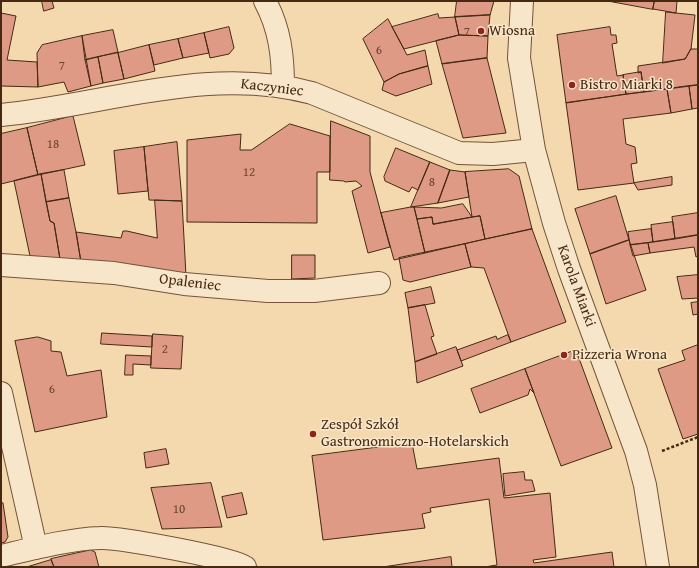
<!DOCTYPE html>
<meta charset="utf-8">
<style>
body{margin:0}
#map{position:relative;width:699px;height:568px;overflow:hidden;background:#f5d9ae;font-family:"Gentium Book Plus",serif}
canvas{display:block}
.frame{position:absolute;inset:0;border:2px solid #462913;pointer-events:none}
</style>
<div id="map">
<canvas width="699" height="568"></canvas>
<div class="frame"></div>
</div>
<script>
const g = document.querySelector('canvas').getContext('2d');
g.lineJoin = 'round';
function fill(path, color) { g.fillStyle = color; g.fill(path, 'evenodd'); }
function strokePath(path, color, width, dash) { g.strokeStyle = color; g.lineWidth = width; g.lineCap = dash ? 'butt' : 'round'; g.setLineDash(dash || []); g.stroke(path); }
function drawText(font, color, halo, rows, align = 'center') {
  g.font = font + ' "Gentium Book Plus",serif'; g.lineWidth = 3; g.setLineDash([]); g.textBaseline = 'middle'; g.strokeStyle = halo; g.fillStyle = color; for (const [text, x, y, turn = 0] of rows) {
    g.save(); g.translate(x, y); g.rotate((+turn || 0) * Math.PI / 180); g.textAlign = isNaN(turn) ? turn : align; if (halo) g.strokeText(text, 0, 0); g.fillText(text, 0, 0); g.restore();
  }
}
const building = new Path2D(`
 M42,1h10l2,7 -10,3z
 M457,1h37l-4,14 -35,2z
 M608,1h46l-1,8z
 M655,1h22l-1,12 -23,-4z
 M666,12l29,3 -4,34 -6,10 -22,4z
 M1,13l15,3 -9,44 30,2 1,25 -37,-1z
 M438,14l1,4 16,-1 4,18 -55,14 -12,-22z
 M490,15l-2,21 -29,-1 -4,-18z
 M388,19l19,36 18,-5 3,16 -29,8 -15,8 -21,-43z
 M229,27l5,21 -5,6 -19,4 -6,-25z
 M610,27l1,8h5l1,8 -5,1 5,32 6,-1 3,19 -60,9 -9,-68z
 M113,30l5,22 -33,8 -3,-24z
 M204,33l5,20 -26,5 -5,-19z
 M459,35l29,1 -1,22 -45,6 -6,-23z
 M82,36l9,50 -23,6 -4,-10 -26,5 -1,-34 5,-8z
 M178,39l5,19 -29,7 -5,-20z
 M149,45l6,26 -31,8 -6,-26z
 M691,49h7v36l-54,7 -3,-20 -3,1v-7l47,-7z
 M118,53l6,26 -21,4 -5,-26z
 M98,57l5,26 -12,3 -6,-26z
 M487,58l19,75 -43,5 -21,-74z
 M428,66l4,18 -36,12 -14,-6 2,-8 15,-8z
 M641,72l3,20 -18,2 -3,-19z
 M698,85v23l-6,1 -3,-23z
 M689,86l3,23 -21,4 -4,-24z
 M667,89l4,24 -48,6 3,25 9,3 2,16 -6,1 3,19 -56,7 -12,-87z
 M73,116l12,49 -47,10 -11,-47z
 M331,121l39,15v36l20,75 -22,6 -16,-62 10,-5 -6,-5 -11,1 -1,-1 -14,-1z
 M290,124l40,12v36h-13v51l-130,-1v-82l54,-6 -1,16h11z
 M27,128l11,47 -37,9v-50z
 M177,142l5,59 -33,-1 -5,-53z
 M144,147l4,44 -30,3 -4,-43z
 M396,148l34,14 -12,28 -6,-3 -3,5 -24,-11 -1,-4z
 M430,162l20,8 -12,33 -27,4z
 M509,169l10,7 13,53 -47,10 -5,-23 -8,1 -7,-45z
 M64,170l5,28 -23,4 -5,-28z
 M450,170l15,2 4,25 -31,6z
 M41,174l9,47 4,2 6,36 -30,-3 -16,-75z
 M672,177v8l-34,5 -4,-7z
 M616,196l13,44 -39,14 -15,-45z
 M69,198l7,34 5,30 -21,-3 -6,-36 -4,-2 -4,-19z
 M155,200l27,1 4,75 -105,-14 -5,-30 45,6 2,-7h4l30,7z
 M463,204l9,13 -39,7 -1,-7 -15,2 -3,-12 27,1z
 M411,207h3l11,46 -31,7 -13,-47z
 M698,213v22l-23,4 -3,-22z
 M480,216l5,23 -60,14 -8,-34 15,-2 1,7z
 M673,222l2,17 -22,3 -2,-17z
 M532,229l34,93 -55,20 -27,-74 -13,-1 -6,-23z
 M651,229l2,13 -23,3 -2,-13z
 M698,235v21l-2,1 -2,-10 -44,6 -2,-10z
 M629,240l17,50 -40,14 -16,-50z
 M648,243l2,10 -17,3 -3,-11z
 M465,244l6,23 -61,15 -7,-2 -4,-22z
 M292,255h23v23l-23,1z
 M698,275v23l-16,1 -5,-22z
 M431,287l4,16 -27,5 -3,-15z
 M698,302v12l-5,1 -2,-12z
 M425,305l9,31 -3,1 6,17 -22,8 -7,-54z
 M102,333l50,3v11l-51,-3z
 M153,334l30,2 -2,33 -30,-1z
 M508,335l3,7 -50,19 -4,-11 39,-14 1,3z
 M38,337l13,4v10l10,1 6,24 34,-6 6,47 -72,15 -20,-91z
 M698,345v89l-15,5 -25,-70 27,-9 -3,-9z
 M456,347l7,19 -46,17 -2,-21z
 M576,350l36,98 -51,18 -36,-97z
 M126,355l25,1v9l-18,-1v11h-8z
 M525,369l9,24 -4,-4 -2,6 -48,18 -9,-24z
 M412,443l5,26 82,-11 5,40 46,-5 6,64 -23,3 1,3 78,-11 2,15h-130l13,-2 -8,-66 -59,9 1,4 -9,2 3,14 -102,12 -11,-84z
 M166,449l3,15 -23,4 -2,-15z
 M524,472l1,8h7l3,11 -30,5 -2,-22z
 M211,483l11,44 -60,2 -11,-41z
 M242,493l5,21 -20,4 -5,-21z
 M3,503l5,34 -3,5 -4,1v-39z
 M91,550l4,2 4,15h-45l-3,-8z
 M451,557l1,10h-69z
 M51,560l3,7h-27z`);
fill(building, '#de9a85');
strokePath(building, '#462913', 1);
const minor = new Path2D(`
 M265,1c15,28 18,55 18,86
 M522,1l-3,57 15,92 20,73 15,46 67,182 9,34 13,82
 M1,115c104,-10 207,-50 311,-22l147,60 34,1 41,-4
 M1,265l113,8 70,11 84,7h46l65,-8
 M1,393l35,155
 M1,556c30,-7 68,-17 99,-18 18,-1 133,20 145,29`);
strokePath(minor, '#72553a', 24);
strokePath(new Path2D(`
 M662,451l36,-14`), '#462913', 2.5, [3, 2]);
strokePath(minor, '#f8e6ca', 22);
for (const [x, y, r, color] of [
 [481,31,4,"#8f2418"],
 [572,85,4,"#8f2418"],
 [564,355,4,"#8f2418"],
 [313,434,4,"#8f2418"]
]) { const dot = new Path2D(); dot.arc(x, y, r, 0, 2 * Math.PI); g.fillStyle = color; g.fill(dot); strokePath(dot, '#f8e6ca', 1.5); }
drawText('13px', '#6c4530', null, [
 ["7",467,33],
 ["6",379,51],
 ["7",62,67],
 ["18",53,145],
 ["12",249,173],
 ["8",432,183],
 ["2",165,350],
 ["6",52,390],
 ["10",179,510]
]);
drawText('15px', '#462913', '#f8e6ca', [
 ["Wiosna",489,31],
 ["Bistro Miarki 8",580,85],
 ["Pizzeria Wrona",572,355],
 ["Zespół Szkół",321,425],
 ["Gastronomiczno-Hotelarskich",321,442]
], 'left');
drawText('15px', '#462913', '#f8e6ca', [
 ["Kaczyniec",272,88,7],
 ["Opaleniec",190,283,7],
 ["Karola Miarki",576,286,70]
]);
</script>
